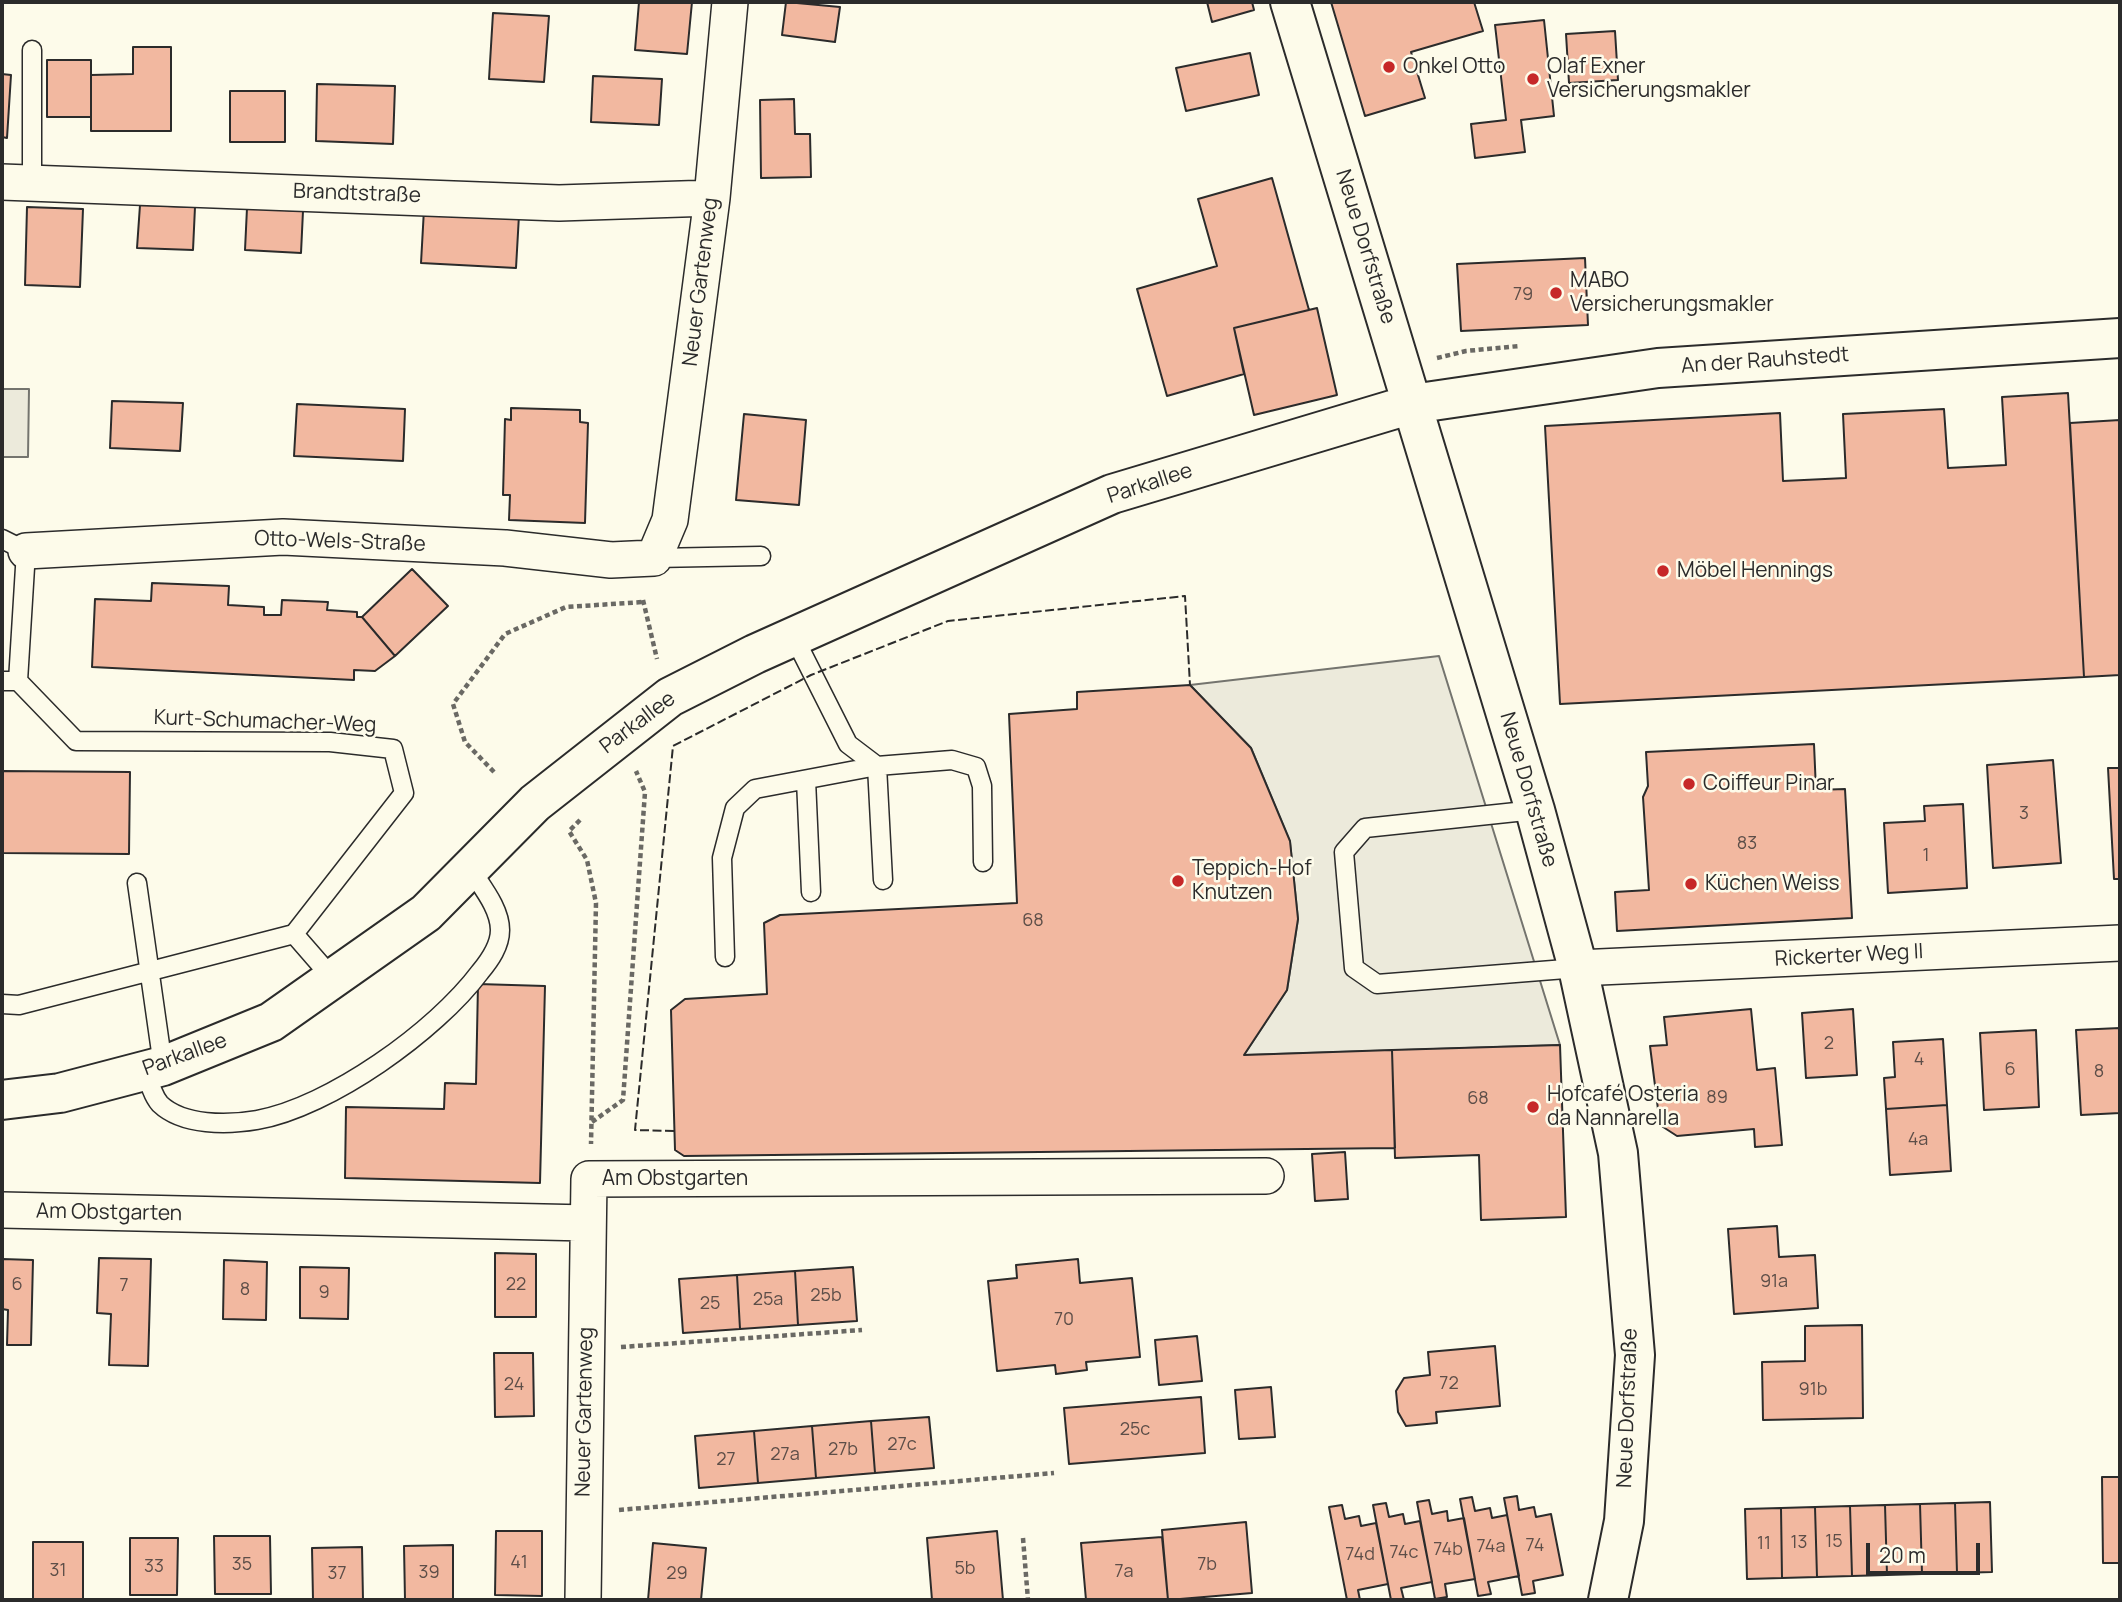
<!DOCTYPE html>
<meta charset="utf-8">
<style>
body{margin:0}
#map{position:relative;width:2122px;height:1602px;overflow:hidden;background:#fdfbea;font-family:Manrope,sans-serif}
canvas{display:block}
.frame{position:absolute;inset:0;border:4px solid #2b2b2b;pointer-events:none}
.scale{position:absolute;left:1866px;top:1543px;width:114px;height:32px;box-sizing:border-box;border:4px solid #2b2b2b;border-top:0;padding-left:9px;font-size:21px;line-height:24px;white-space:nowrap;color:#2b2b2b;-webkit-text-stroke:5px #fdfbea;paint-order:stroke}
</style>
<div id="map">
<canvas width="2122" height="1602"></canvas>
<div class="frame"></div>
<div class="scale">20 m</div>
</div>
<script>
const g = document.querySelector('canvas').getContext('2d');
g.lineJoin = 'round';
function fill(path, color) { g.fillStyle = color; g.fill(path, 'evenodd'); }
function strokePath(path, color, width, dash) { g.strokeStyle = color; g.lineWidth = width; g.lineCap = dash ? 'butt' : 'round'; g.setLineDash(dash || []); g.stroke(path); }
function drawText(font, color, halo, rows, align = 'center') {
  g.font = font + ' Manrope,sans-serif'; g.lineWidth = 5; g.setLineDash([]); g.textBaseline = 'middle'; g.strokeStyle = halo; g.fillStyle = color; for (const [text, x, y, turn = 0] of rows) {
    g.save(); g.translate(x, y); g.rotate((+turn || 0) * Math.PI / 180); g.textAlign = isNaN(turn) ? turn : align; if (halo) g.strokeText(text, 0, 0); g.fillText(text, 0, 0); g.restore();
  }
}
const parking = new Path2D(`
 M2,389h27l-1,68h-26z
 M1439,656l121,389 -316,10 43,-65 11,-71 -8,-77 -39,-94 -61,-63z`);
fill(parking, '#eceadb');
strokePath(parking, '#74746e', 2);
const building = new Path2D(`
 M639,2h53l-5,52 -52,-4z
 M786,2l54,5 -5,35 -53,-7z
 M1207,2h45l2,8 -42,12z
 M1331,2h143l9,29 -72,21 14,46 -60,18z
 M493,13l56,3 -5,66 -55,-3z
 M1544,20l10,96 -33,4 4,32 -50,6 -4,-34 35,-4 -11,-95z
 M1615,31l3,49 -49,3 -3,-49z
 M133,47h38v84h-80v-56l42,-1z
 M1250,53l9,42 -73,16 -10,-43z
 M47,60h44v57h-44z
 M2,74l9,1 -4,63 -5,-1z
 M593,76l69,3 -3,46 -68,-3z
 M317,84l78,2 -2,58 -77,-3z
 M230,91h55v51h-55z
 M794,99l1,35h15l1,43 -50,1 -1,-78z
 M1272,178l37,132 -75,18 10,46 -77,22 -30,-107 80,-23 -19,-67z
 M140,205l55,2 -2,43 -56,-2z
 M27,207l56,2 -3,78 -55,-2z
 M247,208l56,3 -2,42 -56,-3z
 M424,209l95,6 -3,53 -95,-5z
 M1585,258l3,67 -127,6 -4,-67z
 M1317,308l20,87 -83,20 -20,-87z
 M2068,393l16,284 -524,27 -15,-278 235,-13 3,68 63,-3 -3,-64 101,-5 4,59 58,-3 -4,-68z
 M112,401l71,2 -3,48 -70,-3z
 M297,404l108,5 -2,52 -109,-5z
 M511,408l69,2v12l8,1 -3,100 -76,-3 1,-25h-7l2,-76 6,1z
 M744,414l62,6 -7,85 -63,-5z
 M2120,420v255l-36,2 -14,-254z
 M412,569l36,37 -53,50 -33,-39z
 M152,583l77,3 -1,19 36,2v8h17l1,-15 46,2 -1,8 30,2v5h5l33,39 -20,15 -21,-1v10l-262,-13 3,-68 56,2z
 M1190,685l61,63 39,93 8,78 -11,71 -43,65 148,-5 3,98 -711,8 -9,-6 -4,-140 14,-11 82,-5 -3,-71 16,-8 237,-12 -8,-189 68,-5v-17z
 M1814,744l2,46 29,-1 7,129 -235,13 -2,-39 34,-2 -6,-93 5,-11 -2,-34z
 M2053,760l8,103 -68,5 -6,-103z
 M2108,768h12v111h-6z
 M2,771l128,1 -1,82 -127,-1z
 M1963,804l4,84 -79,5 -4,-70 41,-2 -1,-15z
 M478,984l67,2 -5,197 -195,-5 1,-71 98,2 1,-26 31,1z
 M1751,1009l6,61 18,-2 7,77 -27,2 -1,-18 -77,7 -17,-11 -10,-79 17,-1 -3,-28z
 M1853,1009l4,66 -51,3 -4,-65z
 M2120,1028v85l-39,2 -5,-85z
 M2036,1030l3,77 -55,3 -4,-77z
 M1943,1039l4,66 -61,4 -2,-31 11,-1 -2,-35z
 M1560,1045l6,172 -85,3 -2,-65 -84,3 -3,-108z
 M1947,1105l4,66 -61,4 -4,-66z
 M1345,1152l3,47 -33,2 -3,-47z
 M1777,1226l2,31 36,-2 3,53 -84,6 -6,-85z
 M495,1253l41,1v63h-41z
 M99,1258l52,1 -3,107 -39,-1 2,-51 -14,-1z
 M2,1259l31,1 -2,85h-24l1,-35 -6,-1z
 M1078,1259l2,24 52,-5 8,79 -54,5 1,8 -31,4 -1,-9 -58,6 -9,-90 29,-3 -1,-13z
 M224,1260l43,2 -1,58 -43,-1z
 M300,1267l49,1 -1,51 -48,-1z
 M853,1267l4,54 -59,4 -3,-54z
 M795,1271l3,54 -58,4 -3,-54z
 M737,1275l3,54 -57,4 -4,-54z
 M1862,1325l1,93 -100,2 -1,-58 43,-1v-35z
 M1197,1336l5,45 -43,4 -4,-45z
 M1495,1346l5,60 -64,6 1,11 -31,3 -8,-14 -2,-21 8,-13 26,-3 -2,-23z
 M494,1353h39l1,63 -39,1z
 M1271,1387l4,50 -36,2 -4,-49z
 M1201,1397l4,56 -136,11 -5,-56z
 M929,1417l5,51 -59,5 -4,-52z
 M871,1421l4,52 -59,5 -4,-52z
 M812,1426l4,52 -58,5 -4,-52z
 M754,1431l4,52 -59,5 -4,-52z
 M2102,1477h18v86h-17z
 M1517,1496l2,14 15,-3 2,10 15,-3 12,61 -30,6 2,12 -13,2 -18,-97z
 M1472,1497l3,14 15,-3 2,10 15,-3 12,61 -31,6 3,12 -13,2 -18,-97z
 M1429,1500l3,14 15,-3 1,10 16,-3 11,61 -30,5 2,13 -12,2 -18,-97z
 M1990,1502l2,70 -35,1 -2,-70z
 M1386,1503l3,14 14,-3 2,10 15,-3 12,61 -31,6 3,12h-13l-18,-95z
 M1955,1503l2,70 -35,1 -2,-70z
 M1920,1504l2,70 -35,1 -2,-70z
 M1342,1505l3,14 14,-3 2,10 15,-3 12,61 -30,6 2,10h-13l-18,-93z
 M1885,1505l2,70 -35,1 -2,-70z
 M1850,1506l2,70 -35,1 -2,-70z
 M1815,1507l2,70 -35,1 -1,-70z
 M1781,1508l1,70 -35,1 -2,-70z
 M1246,1522l6,71 -84,7 -6,-70z
 M496,1531h46v65l-47,-1z
 M997,1531l6,69h-71l-5,-62z
 M214,1536h56l1,58h-56z
 M1162,1537l6,63h-82l-5,-57z
 M130,1538h48l-1,57h-47z
 M33,1542h50v58h-50z
 M653,1543l53,5 -5,52h-53z
 M453,1545v55h-48l-1,-54z
 M362,1547l1,53h-50l-1,-52z`);
fill(building, '#f2b8a0');
strokePath(building, '#2b2b2b', 2);
const service = new Path2D(`
 M32,50v133
 M2,539l24,12 -8,130
 M654,558l107,-2
 M794,637l54,107 29,22 75,-6 24,7 6,19 1,76
 M2,681h16l58,60 254,1 63,7 11,44 -110,141 40,46
 M806,780l5,112
 M1535,810l-170,18 -21,24 10,116 23,16 201,-16
 M137,883l26,183
 M725,957l-3,-99 13,-50 20,-19 122,-23 6,114
 M2,1004l17,1 275,-71
 M146,1070c3,11 6,25 14,34 23,22 68,21 97,16 73,-13 179,-89 223,-148 10,-12 20,-26 20,-42 0,-22 -19,-44 -30,-62`);
const minor = new Path2D(`
 M2,182l557,21 153,-5
 M26,551l257,-14 222,11 106,12 43,-2 16,-38 42,-322 18,-196
 M1578,968l542,-25
 M2,1210l586,13
 M583,1600l6,-421 677,-3`);
const tertiary = new Path2D(`
 M1290,2l245,808 43,158 40,185 17,202 -11,166 -16,79
 M2,1100l58,-7 103,-27 108,-44 155,-109 109,-110 135,-106 85,-43 357,-160 300,-90 246,-36 462,-30`);
strokePath(service, '#2b2b2b', 21);
strokePath(minor, '#2b2b2b', 38);
strokePath(tertiary, '#2b2b2b', 42);
strokePath(new Path2D(`
 M1437,358l29,-7 53,-5
 M643,600l14,59
 M494,772l-29,-30 -12,-38 52,-70 61,-27 77,-5
 M580,820l-11,11 18,29 9,43 -5,241
 M592,1122l31,-22 22,-308 -9,-21
 M621,1347l241,-17
 M619,1510l435,-37
 M1023,1538l5,62`), '#6a6964', 4.5, [5, 3.5]);
strokePath(service, '#fdfbea', 18);
strokePath(minor, '#fdfbea', 35);
strokePath(tertiary, '#fdfbea', 38);
strokePath(new Path2D(`
 M674,1131l-39,-1 38,-384 138,-71 137,-54 237,-25 5,89`), '#2b2b2b', 2, [9, 3.5]);
for (const [x, y, r, color] of [
 [1389,67,7,"#c62828"],
 [1533,79,7,"#c62828"],
 [1556,293,7,"#c62828"],
 [1663,571,7,"#c62828"],
 [1689,784,7,"#c62828"],
 [1178,881,7,"#c62828"],
 [1691,884,7,"#c62828"],
 [1533,1107,7,"#c62828"]
]) { const dot = new Path2D(); dot.arc(x, y, r, 0, 2 * Math.PI); g.fillStyle = color; g.fill(dot); strokePath(dot, '#fdfbea', 2.5); }
drawText('18px', '#5d4e48', null, [
 ["79",1523,295],
 ["3",2024,814],
 ["83",1747,844],
 ["1",1926,856],
 ["68",1033,921],
 ["2",1829,1044],
 ["4",1919,1060],
 ["6",2010,1070],
 ["8",2099,1072],
 ["89",1717,1098],
 ["68",1478,1099],
 ["4a",1918,1140],
 ["91a",1774,1282],
 ["6",17,1285],
 ["22",516,1285],
 ["7",124,1286],
 ["8",245,1290],
 ["9",324,1293],
 ["25b",826,1296],
 ["25a",768,1300],
 ["25",710,1304],
 ["70",1064,1320],
 ["72",1449,1384],
 ["24",514,1385],
 ["91b",1813,1390],
 ["25c",1135,1430],
 ["27c",902,1445],
 ["27b",843,1450],
 ["27a",785,1455],
 ["27",726,1460],
 ["15",1834,1542],
 ["13",1799,1543],
 ["11",1764,1544],
 ["74",1535,1546],
 ["74a",1491,1547],
 ["74b",1448,1550],
 ["74c",1404,1553],
 ["74d",1360,1555],
 ["41",519,1563],
 ["35",242,1565],
 ["7b",1207,1565],
 ["33",154,1567],
 ["5b",965,1569],
 ["31",58,1571],
 ["7a",1124,1572],
 ["39",429,1573],
 ["37",337,1574],
 ["29",677,1574]
]);
drawText('21px', '#2b2b2b', '#fdfbea', [
 ["Onkel Otto",1403,67],
 ["Olaf Exner",1547,67],
 ["Versicherungsmakler",1547,91],
 ["MABO",1570,281],
 ["Versicherungsmakler",1570,305],
 ["Möbel Hennings",1677,571],
 ["Coiffeur Pinar",1703,784],
 ["Teppich-Hof",1192,869],
 ["Knutzen",1192,893],
 ["Küchen Weiss",1705,884],
 ["Hofcafé Osteria",1547,1095],
 ["da Nannarella",1547,1119]
], 'left');
drawText('21px', '#2b2b2b', '#fdfbea', [
 ["Brandtstraße",357,194,2],
 ["Neue Dorfstraße",1365,247,73],
 ["Neuer Gartenweg",701,282,-83],
 ["An der Rauhstedt",1765,361,-4],
 ["Parkallee",1150,484,-18],
 ["Otto-Wels-Straße",340,542,2],
 ["Kurt-Schumacher-Weg",265,722,2],
 ["Parkallee",638,723,-37],
 ["Neue Dorfstraße",1528,790,74],
 ["Rickerter Weg II",1849,956,-3],
 ["Parkallee",185,1055,-20],
 ["Am Obstgarten",675,1179],
 ["Am Obstgarten",109,1213,1],
 ["Neue Dorfstraße",1628,1408,-88],
 ["Neuer Gartenweg",585,1412,-89]
]);
</script>
